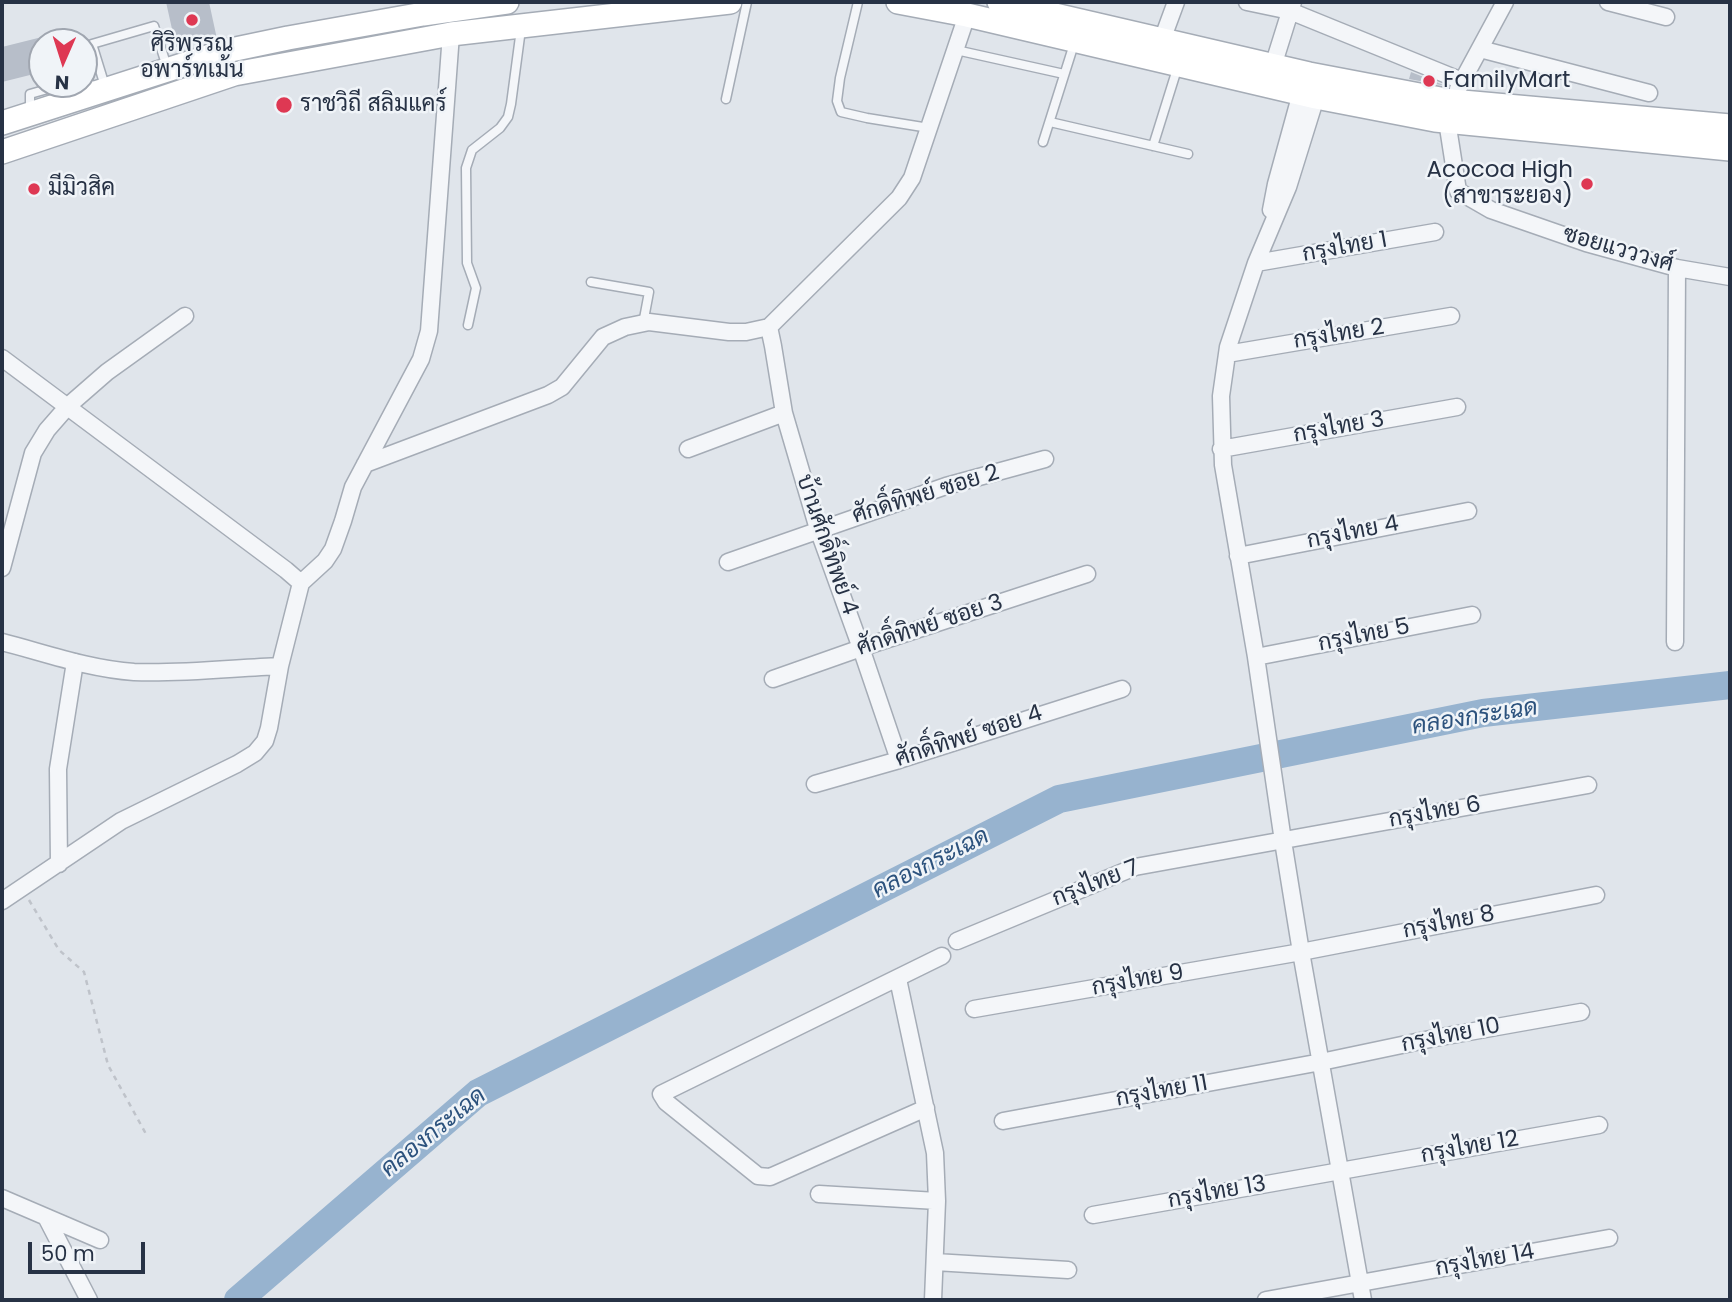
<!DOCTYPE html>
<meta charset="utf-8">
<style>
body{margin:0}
#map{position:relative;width:1732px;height:1302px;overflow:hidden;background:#e0e5eb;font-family:Poppins,sans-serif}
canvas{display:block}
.frame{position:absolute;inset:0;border:4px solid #273245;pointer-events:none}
.north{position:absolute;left:28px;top:28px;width:70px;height:70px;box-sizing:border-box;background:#f0f4f8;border:2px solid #a0a6b0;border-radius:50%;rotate:183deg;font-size:19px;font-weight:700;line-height:28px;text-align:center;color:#273245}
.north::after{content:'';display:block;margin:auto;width:24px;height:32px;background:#de3853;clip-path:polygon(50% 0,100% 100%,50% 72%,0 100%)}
.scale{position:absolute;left:28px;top:1242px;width:117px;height:32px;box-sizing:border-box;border:4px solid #273245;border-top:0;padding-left:9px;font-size:21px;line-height:24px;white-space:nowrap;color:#273245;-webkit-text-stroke:5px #f0f4f8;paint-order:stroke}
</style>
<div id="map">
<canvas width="1732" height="1302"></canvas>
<div class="frame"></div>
<div class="north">N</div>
<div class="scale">50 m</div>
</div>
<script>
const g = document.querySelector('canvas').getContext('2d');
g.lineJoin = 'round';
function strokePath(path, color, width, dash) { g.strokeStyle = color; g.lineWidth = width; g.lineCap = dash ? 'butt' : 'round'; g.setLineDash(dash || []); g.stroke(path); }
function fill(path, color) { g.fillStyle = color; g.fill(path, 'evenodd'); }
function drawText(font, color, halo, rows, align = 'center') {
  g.font = font + ' Poppins,Sarabun,sans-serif'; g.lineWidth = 5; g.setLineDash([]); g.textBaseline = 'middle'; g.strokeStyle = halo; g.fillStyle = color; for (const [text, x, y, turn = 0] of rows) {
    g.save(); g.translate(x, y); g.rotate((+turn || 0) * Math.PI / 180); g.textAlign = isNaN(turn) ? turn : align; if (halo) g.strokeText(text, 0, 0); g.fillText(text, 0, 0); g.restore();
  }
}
strokePath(new Path2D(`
 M238,1300l240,-207 581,-294 424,-86 247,-28`), '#97b3cf', 28);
fill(new Path2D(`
 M166,2h43l8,37 -41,8z
 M42,37v35l-40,10v-35z
 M1411,72l35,14 -37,-7z`), '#b7bec9');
const lane = new Path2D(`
 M858,2l-18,76 -3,23 4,11 26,6 62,10
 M956,50l108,24
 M84,79l2,-1 9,13
 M105,86l-13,-42 62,-18 13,41
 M726,99l21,-97
 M30,110v-16l35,-10
 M1050,122l138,32
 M1043,142l31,-98
 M1153,146l25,-80
 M591,282l58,10 -6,32
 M468,325l8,-37 -9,-25 -1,-95 6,-18 28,-22 8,-11 3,-13 10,-75`);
const street = new Path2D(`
 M1247,2l43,9 172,70
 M1608,2l58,15
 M1162,40l14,-38
 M1480,49l169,44
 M1273,66l20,-64
 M1458,89l47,-87
 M1316,97l-28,90 -32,76 -28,84 -7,49 2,69 33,192 27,184 18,111 62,348
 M1447,121l11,70 33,19 95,33 91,25 53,9
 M1271,210l5,-26 25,-91
 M1256,263l179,-31
 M769,327l4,19 11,67 34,116 43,119 38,112
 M1227,354l224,-38
 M2,358l284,212 15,13
 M688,449l96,-36
 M1221,449l236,-42
 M365,464l183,-69 14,-8 41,-50 22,-10 24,-5 80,10h17l23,-5 130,-129 13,-20 55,-163
 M1238,556l230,-45
 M728,562l218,-76 99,-27
 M2,568l31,-115 14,-23 21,-24 39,-34 78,-56
 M2,642c43,11 87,27 132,30 47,2 99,-4 146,-6
 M1675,642l2,-374
 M1256,657l216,-42
 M773,679l88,-31 226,-74
 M815,784l84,-24 223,-71
 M59,864l-1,-95 17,-107
 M2,901l119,-80 116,-57 18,-11 10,-12 4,-13 11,-62 21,-83 24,-22 8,-12 10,-28 10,-34 68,-128 8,-28 22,-297
 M957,941l178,-74 453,-82
 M898,979l37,174 2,48 -4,99
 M974,1009l327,-57 295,-57
 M926,1108l-156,69 -12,-1 -92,-74 -5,-8 281,-138
 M1003,1121l318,-59 114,-24 146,-26
 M819,1194l118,7
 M2,1198l98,42
 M1093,1215l506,-90
 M46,1217l43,83
 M935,1262l133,8
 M1266,1300l343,-62`);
const secondary = new Path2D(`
 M898,2l69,13 349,82 119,23 295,29
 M999,2l310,72 142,27 279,25
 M2,123l224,-72 62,-13 135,-24 84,-12
 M2,152l232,-78 217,-40 279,-32`);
strokePath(lane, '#a5acb6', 11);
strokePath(street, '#a5acb6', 19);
strokePath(secondary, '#a5acb6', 26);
strokePath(new Path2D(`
 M29,900l30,50 25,22 24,93 38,69`), '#bfc3ca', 2.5, [5, 5]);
strokePath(lane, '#f4f6f9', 8);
strokePath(street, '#f4f6f9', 16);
strokePath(secondary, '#fff', 23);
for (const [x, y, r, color] of [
 [192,20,7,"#de3853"],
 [1429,81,7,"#de3853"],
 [284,105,9,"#de3853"],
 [1587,184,7,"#de3853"],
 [34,189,7,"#de3853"]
]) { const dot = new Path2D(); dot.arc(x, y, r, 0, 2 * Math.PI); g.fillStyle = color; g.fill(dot); strokePath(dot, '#f0f4f8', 2.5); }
drawText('23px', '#273245', '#f0f4f8', [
 ["ศิริพรรณ",192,45,"center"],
 ["อพาร์ทเม้น",192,71,"center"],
 ["FamilyMart",1443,81],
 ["ราชวิถี สลิมแคร์",300,105],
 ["Acocoa High",1573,171,"right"],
 ["(สาขาระยอง)",1573,197,"right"],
 ["มีมิวสิค",48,189]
], 'left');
drawText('23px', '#273245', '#f0f4f8', [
 ["กรุงไทย 1",1345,248,-10],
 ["ซอยแวววงศ์",1618,250,16],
 ["กรุงไทย 2",1339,335,-9],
 ["กรุงไทย 3",1339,428,-10],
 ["ศักดิ์ทิพย์ ซอย 2",926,495,-17],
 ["กรุงไทย 4",1353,533,-11],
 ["บ้านศักดิ์ทิพย์ 4",826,545,71],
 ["ศักดิ์ทิพย์ ซอย 3",930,626,-18],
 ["กรุงไทย 5",1364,636,-11],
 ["ศักดิ์ทิพย์ ซอย 4",969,737,-18],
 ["กรุงไทย 6",1435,813,-10],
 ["กรุงไทย 7",1096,884,-21],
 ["กรุงไทย 8",1449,923,-11],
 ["กรุงไทย 9",1138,981,-10],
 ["กรุงไทย 10",1451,1036,-11],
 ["กรุงไทย 11",1162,1092,-10],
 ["กรุงไทย 12",1470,1148,-10],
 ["กรุงไทย 13",1217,1193,-10],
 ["กรุงไทย 14",1485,1261,-10]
]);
drawText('italic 24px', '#2c527d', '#f0f4f8', [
 ["คลองกระเฉด",1475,718,-9],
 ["คลองกระเฉด",931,864,-27],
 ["คลองกระเฉด",434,1133,-39]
]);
</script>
